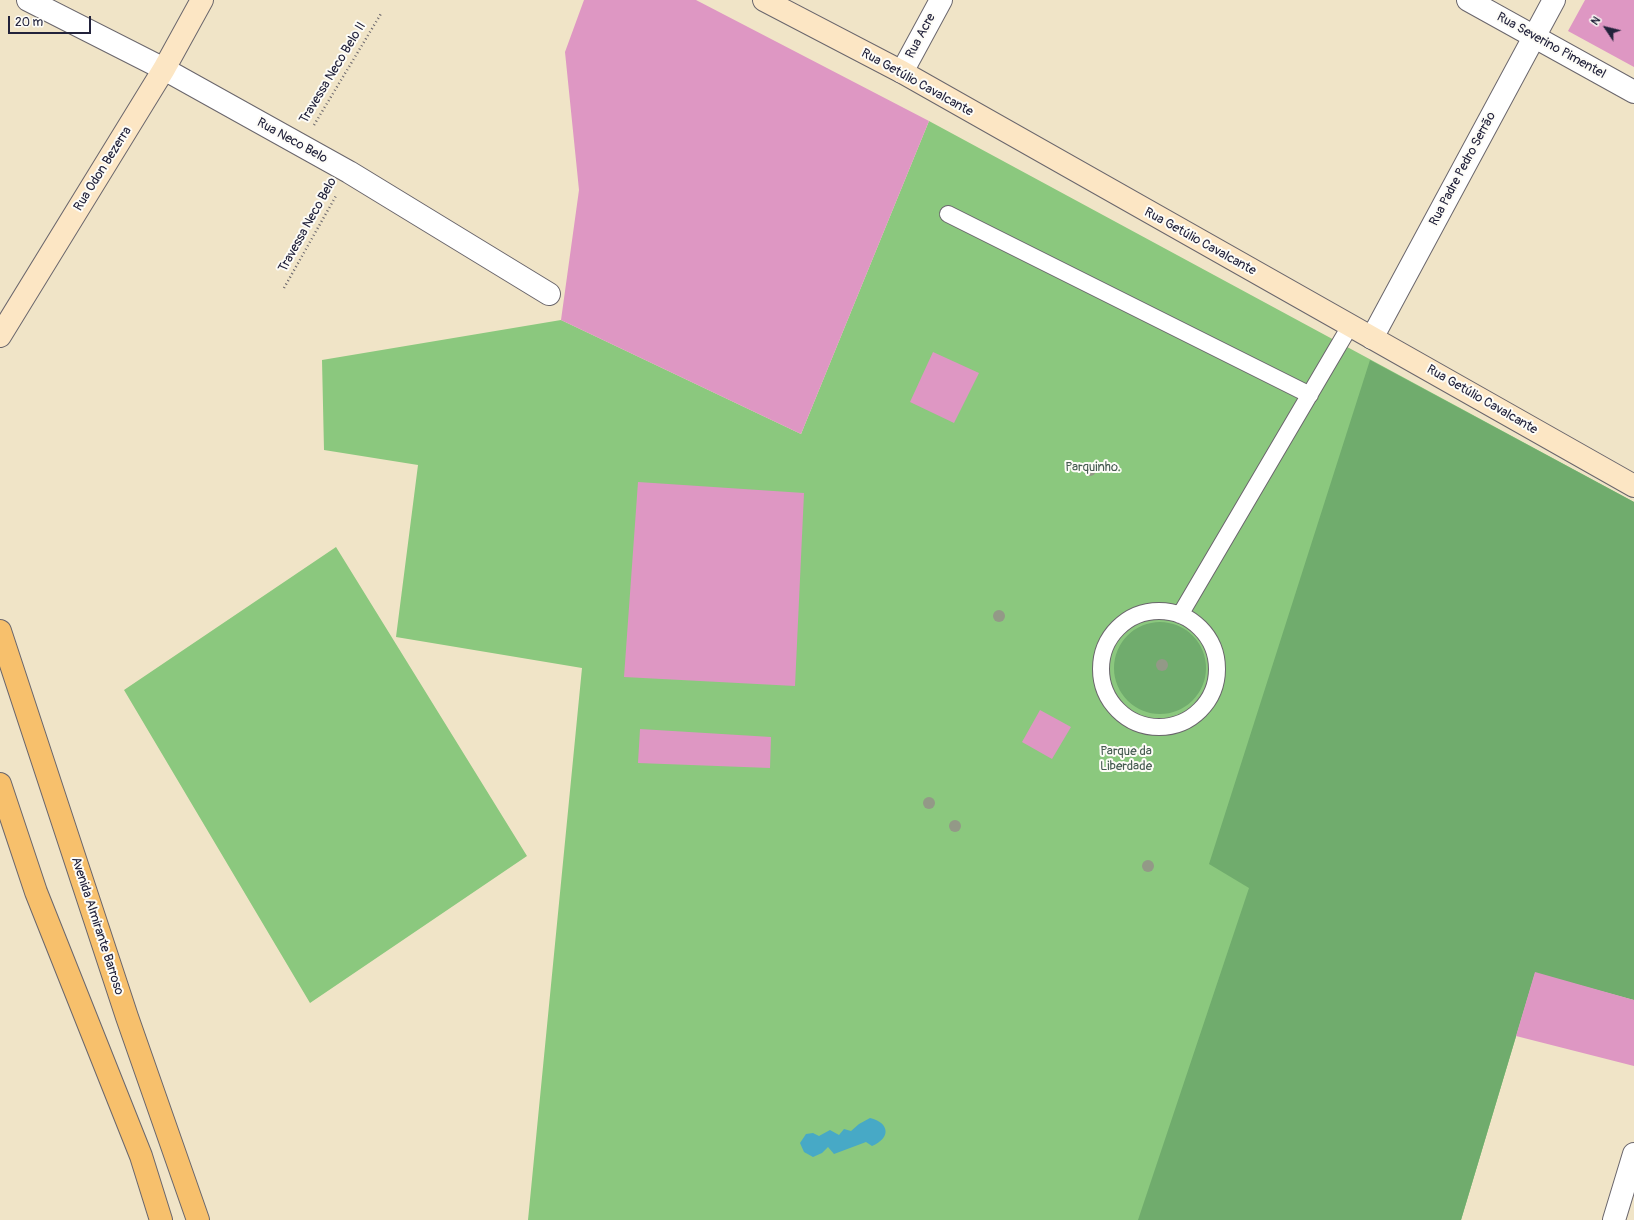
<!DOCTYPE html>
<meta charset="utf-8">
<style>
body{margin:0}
#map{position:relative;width:1634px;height:1220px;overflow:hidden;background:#f0e4c7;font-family:Pangolin,sans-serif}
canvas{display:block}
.north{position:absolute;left:1586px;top:8px;width:40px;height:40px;-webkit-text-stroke:3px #fdfcf7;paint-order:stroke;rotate:305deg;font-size:11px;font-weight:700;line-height:16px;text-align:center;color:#22223b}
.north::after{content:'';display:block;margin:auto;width:14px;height:18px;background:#22223b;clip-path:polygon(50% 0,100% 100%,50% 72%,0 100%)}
.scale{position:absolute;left:8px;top:16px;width:83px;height:18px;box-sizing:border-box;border:2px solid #22223b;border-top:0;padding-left:5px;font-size:12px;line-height:14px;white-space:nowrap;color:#22223b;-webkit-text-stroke:3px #fdfcf7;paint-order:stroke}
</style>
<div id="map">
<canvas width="1634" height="1220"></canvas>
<div class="north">N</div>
<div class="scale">20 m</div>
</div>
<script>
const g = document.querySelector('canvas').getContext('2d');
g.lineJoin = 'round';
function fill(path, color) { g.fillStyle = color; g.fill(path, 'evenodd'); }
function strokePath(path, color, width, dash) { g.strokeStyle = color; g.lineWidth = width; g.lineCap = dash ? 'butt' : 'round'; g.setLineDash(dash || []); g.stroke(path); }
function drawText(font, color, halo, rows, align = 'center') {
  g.font = font + ' Pangolin,sans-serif'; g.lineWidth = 4; g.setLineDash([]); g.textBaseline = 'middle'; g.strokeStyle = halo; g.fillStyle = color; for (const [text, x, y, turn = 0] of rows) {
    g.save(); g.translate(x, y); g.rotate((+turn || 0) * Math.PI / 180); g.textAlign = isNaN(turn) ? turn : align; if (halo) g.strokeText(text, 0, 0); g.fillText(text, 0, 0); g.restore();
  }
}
fill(new Path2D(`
 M929,121l705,381v498l-99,-27 -74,247h-933l54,-552 -186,-31 22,-172 -94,-15 -2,-90 239,-40 240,114z
 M336,547l191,309 -217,147 -186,-313z`), '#8bc87e');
fill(new Path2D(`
 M1370,360l264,142v498l-99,-27 -74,247h-323l111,-332 -40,-24z
 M1114 668a46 46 0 1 1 92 0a46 46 0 1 1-92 0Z`), '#70ac6d');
fill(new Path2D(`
 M870,1118c20,5 21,20 2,28l-6,-4 -32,12 -6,-7 -6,6 -9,4 -9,-5 -4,-9 6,-9 7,-1 6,3 11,-6 9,5 5,-6 7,2 8,-7z`), '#47a9c6');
fill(new Path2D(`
 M584,0h112l233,121 -128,313 -240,-114 18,-130 -14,-138z
 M1585,0h49v67l-66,-36z
 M933,352l46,21 -25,50 -44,-21z
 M638,482l166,11 -9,193 -171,-9z
 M1040,710l31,17 -19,32 -30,-17z
 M640,729l131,8 -1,31 -132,-5z
 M1535,972l99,28v66l-118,-30z`), '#de97c3');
const lane = new Path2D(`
 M948,214l362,181
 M1101 669a58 58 0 1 1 116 0a58 58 0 1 1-116 0Z
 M1180,615l170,-289`);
const street = new Path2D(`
 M28,0l136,69 185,103 200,122
 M1468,0l166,92
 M902,72l39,-72
 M1372,338l182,-338
 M1614,1220l20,-66`);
const secondary = new Path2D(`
 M764,0l138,72 732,414
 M0,336l164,-267 38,-69`);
const primary = new Path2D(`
 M0,631l127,386 71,203
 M0,784l36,108 105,264 20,64`);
strokePath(lane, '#6a666c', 18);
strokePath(street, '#6a666c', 24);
strokePath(secondary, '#6a666c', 24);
strokePath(primary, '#6a666c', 24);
strokePath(new Path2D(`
 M314,125l68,-113
 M284,288l53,-94`), '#6a666c', 2.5, [1, 3]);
strokePath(lane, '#fff', 16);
strokePath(street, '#fff', 22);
strokePath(secondary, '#fce6c4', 22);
strokePath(primary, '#f7c06c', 22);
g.fillStyle = '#939987';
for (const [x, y] of [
 [1090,470],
 [999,616],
 [1162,665],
 [929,803],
 [955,826],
 [1148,866]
]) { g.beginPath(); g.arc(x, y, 6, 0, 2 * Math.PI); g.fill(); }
drawText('13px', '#22223b', '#fdfcf7', [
 ["Rua Acre",921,36,-62],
 ["Rua Severino Pimentel",1551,46,29],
 ["Travessa Neco Belo II",333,73,-59],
 ["Rua Getúlio Cavalcante",917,83,29],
 ["Rua Neco Belo",292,141,29],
 ["Rua Odon Bezerra",103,169,-58],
 ["Rua Padre Pedro Serrão",1463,169,-62],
 ["Travessa Neco Belo",308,225,-61],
 ["Rua Getúlio Cavalcante",1200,242,29],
 ["Rua Getúlio Cavalcante",1482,400,30],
 ["Avenida Almirante Barroso",97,926,72]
]);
drawText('13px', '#475c52', '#fdfcf7', [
 ["Parquinho.",1093,468],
 ["Parque da",1126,752],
 ["Liberdade",1126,767]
]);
</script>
